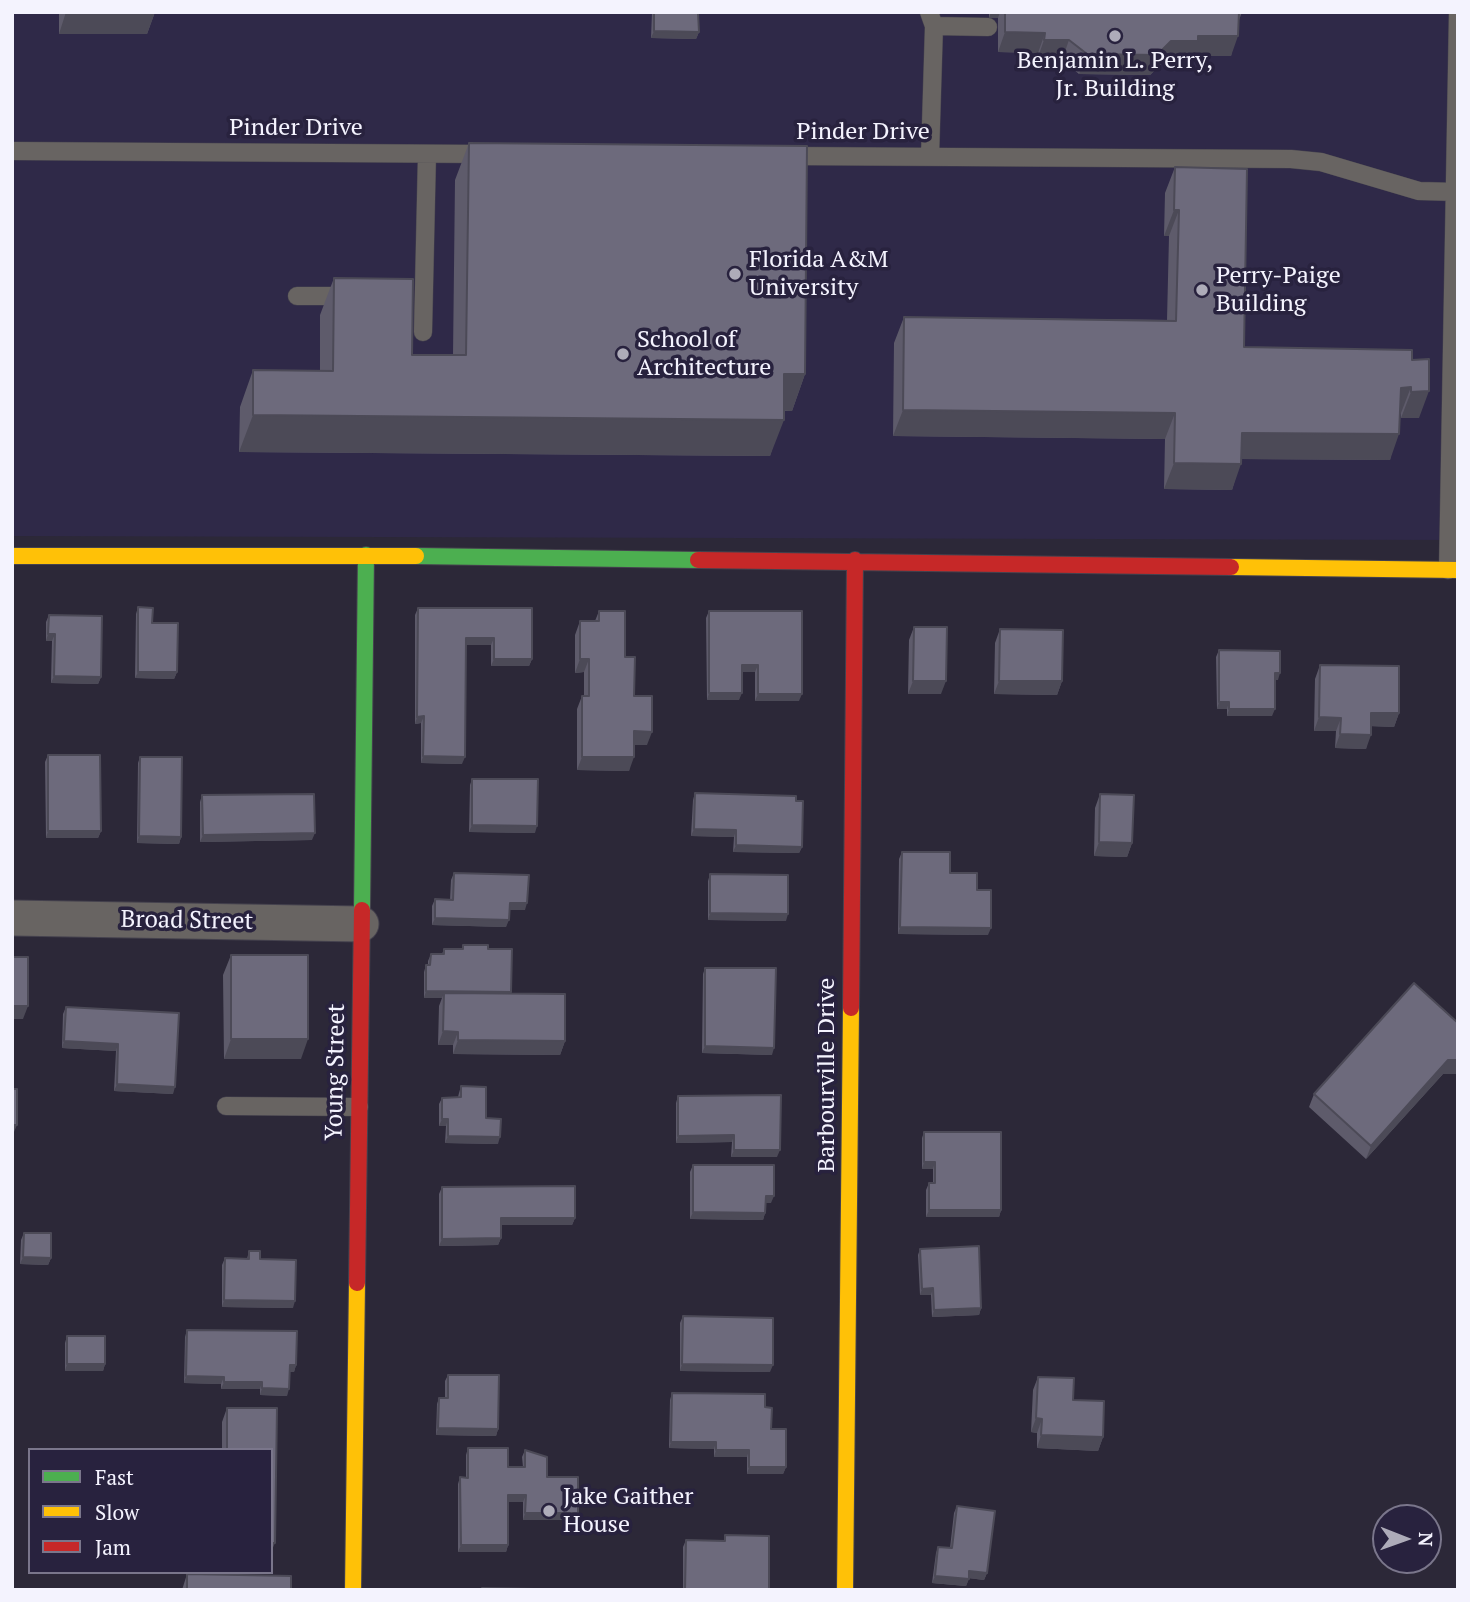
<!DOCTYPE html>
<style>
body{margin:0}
#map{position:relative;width:1470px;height:1602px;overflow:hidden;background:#2c2838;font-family:"PT Serif",serif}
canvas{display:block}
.frame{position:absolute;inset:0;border:14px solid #f4f3fe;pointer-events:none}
.legend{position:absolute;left:28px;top:1448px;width:245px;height:126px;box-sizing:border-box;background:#28223e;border:2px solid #7a768b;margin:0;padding:9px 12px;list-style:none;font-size:21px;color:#f4f3fe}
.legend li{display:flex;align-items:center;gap:14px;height:35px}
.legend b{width:35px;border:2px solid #7a768b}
.north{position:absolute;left:1372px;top:1504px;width:70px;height:70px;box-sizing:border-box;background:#28223e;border:2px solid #7a768b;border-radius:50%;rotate:91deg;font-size:19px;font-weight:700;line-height:28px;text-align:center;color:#f4f3fe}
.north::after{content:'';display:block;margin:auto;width:24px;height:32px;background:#aeacb9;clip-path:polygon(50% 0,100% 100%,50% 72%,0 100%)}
</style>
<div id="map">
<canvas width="1470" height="1602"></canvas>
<div class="frame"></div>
<ul class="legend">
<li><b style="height:9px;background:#4caf50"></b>Fast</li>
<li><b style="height:9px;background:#ffc107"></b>Slow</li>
<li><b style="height:9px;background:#c62828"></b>Jam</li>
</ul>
<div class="north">N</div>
</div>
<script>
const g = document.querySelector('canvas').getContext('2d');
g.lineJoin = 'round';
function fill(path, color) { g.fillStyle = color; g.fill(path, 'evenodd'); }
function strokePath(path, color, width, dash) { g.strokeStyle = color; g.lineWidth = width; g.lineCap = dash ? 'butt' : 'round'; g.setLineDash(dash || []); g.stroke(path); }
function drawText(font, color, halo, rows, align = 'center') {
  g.font = font + ' "PT Serif",serif'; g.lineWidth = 7; g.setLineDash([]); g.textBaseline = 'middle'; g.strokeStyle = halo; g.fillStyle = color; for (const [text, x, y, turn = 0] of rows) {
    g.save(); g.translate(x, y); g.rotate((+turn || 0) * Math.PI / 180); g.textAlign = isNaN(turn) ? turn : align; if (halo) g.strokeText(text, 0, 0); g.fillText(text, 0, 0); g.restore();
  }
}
fill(new Path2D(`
 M12,12h1446v528l-1446,-4z`), '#2f2948');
const lane = new Path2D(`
 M929,12l5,14 -4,131
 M934,26l54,1
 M12,151l476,3
 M786,156l505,3 30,3 98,29 39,1
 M297,296h53
 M423,332l4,-178
 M1448,570l10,-558
 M226,1106l133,1`);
const street = new Path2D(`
 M12,918l349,6`);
const fast = new Path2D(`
 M416,556l282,4
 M362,910l4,-355`);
const slow = new Path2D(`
 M12,556h404
 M1231,567l227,3
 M353,1590l4,-307
 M845,1590l6,-582`);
const jam = new Path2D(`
 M698,560l533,7
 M851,1008l4,-448
 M357,1283l5,-373`);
strokePath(lane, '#45424e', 19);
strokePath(street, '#45424e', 37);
strokePath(fast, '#45424e', 18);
strokePath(slow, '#45424e', 18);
strokePath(jam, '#45424e', 18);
strokePath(lane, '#686462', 18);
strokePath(street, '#686462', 35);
strokePath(fast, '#4caf50', 16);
strokePath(slow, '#ffc107', 16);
strokePath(jam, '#c62828', 16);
fill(new Path2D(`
 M59,12h96l-8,22h-88z
 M652,12h46l1,20 -3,7 -45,-1z
 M989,12h253l-3,8 -8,36h-39l-2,5h-26l-14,14 -71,-1 -17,-14h-25l1,-7 -40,-1v-34h-9z
 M469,143l336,231 -13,37h-8l-14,45 -531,-4 1,-45 13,-37 67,1v-56l14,-37 78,77h41l2,-175z
 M1175,167l69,180 168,13 7,58h-18v-5l-1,1 -10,46 -149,-1 -9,31 -68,-1 1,-50 -272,-3 1,-93 10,-26 263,3 2,-84h-5l1,-43z
 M138,607l14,16 25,49 -3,7 -39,-1 1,-64z
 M418,608h114v51l-3,7h-38v-21h-25l-4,119 -41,-1v-40l-6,1v-109z
 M599,611l26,46 22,88h-13l-5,26 -52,-1v-61l5,-13h2v-24l-9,1v-38l5,-14h15z
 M709,611l90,90h-44v-29h-13l-3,28h-32l-1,-82z
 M49,615l52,62 -3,7 -47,-1 1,-42h-6v-19z
 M914,627l27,67h-33l1,-54z
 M1000,629l62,52 -5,14 -63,-1 1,-51z
 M1219,650l59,30h-3l-3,36h-45v-7h-10l-1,-52z
 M1320,665l79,48 -5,14 -23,-1 -5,23 -31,-1 1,-17h-22l1,-52z
 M48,755l53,76 -3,7h-52l-1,-76z
 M140,757l41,80 -2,7 -42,-1 1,-80z
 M472,779l63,54 -66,-1 1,-47z
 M695,793l101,8 6,46 -3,6 -66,-1 1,-15 -43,-1 2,-36z
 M1100,794l32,49 -5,14 -33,-1 1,-48z
 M202,795l110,45 -112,2v-40z
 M902,852l48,21 27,17 11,45 -90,-1 1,-75z
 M454,873l71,37h-16l-3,17 -74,-2v-19l3,-7 15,1 1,-20z
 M710,874l76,47 -78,-1v-39z
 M463,945l25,4 23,43v1l54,48 -5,14 -107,-1v-9h-15l1,-39 3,-8h-18v-26l2,-7h2v-4l3,-7h11l2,-5h18z
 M231,955l70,104h-77l-1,-84z
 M705,968l67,87 -70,-2 1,-79z
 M66,1007l113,6 -6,81 -59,-3 2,-40 -54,-3 1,-34z
 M1443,1074l-77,85 -57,-52 5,-13z
 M461,1086l25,32 12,26 -53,-1 1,-17h-7v-22l3,-6 16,-1 1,-4z
 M678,1096l99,61h-46l1,-15 -56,1v-40z
 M924,1132l77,78 -2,7h-73v-27l3,-7h4v-14h-11v-31z
 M693,1165l78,38h-5l-1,10 -2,7 -73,-1v-47z
 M442,1187l133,31 -3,7h-71v13l-3,7 -59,1v-52z
 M24,1233l27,25 -3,7 -28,-1 1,-24z
 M920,1249l61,59 -2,7 -47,2 -1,-22h-11l-2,-40z
 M249,1251l11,8 33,49 -71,-1v-42l3,-7 22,1z
 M683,1316l87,56 -90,-1v-48z
 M187,1330l109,35 -2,7h-5l-2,24 -27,-1v-6h-39v-5l-37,-1 1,-46z
 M67,1336l38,28 -2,7h-38v-28z
 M448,1375l50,54 -2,7 -60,-1 1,-31 2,-6h6v-17z
 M1038,1377l35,23 30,37 -5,14 -61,-3v-15l-6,-1 2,-42z
 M672,1393l93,14 6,22 15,38 -3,7h-36v-17h-33v-8l-45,-1 1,-48z
 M227,1408l44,42h-49v-28z
 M468,1448l40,19h15l-1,-10 3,-7 53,63 -3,7h-52v-18h-15v43l-2,7h-48v-68l2,-7h6v-22z
 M957,1506l30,67 -3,7 -15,-2 -3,8 -34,-3 4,-30 2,-6 12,1 4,-35z
 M725,1535l44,55h-86v-43l3,-7 38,1z
 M187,1574l104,16h-109z`), '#5e5b6b');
fill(new Path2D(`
 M66,12h89l-8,22h-88z
 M991,12h9l-2,6h-9z
 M654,31l45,1 -3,7 -45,-1z
 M1005,32l40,1 -7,20 -40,-1z
 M1198,36h40l-7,20h-39l-2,5h-26l-14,14 -71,-1 8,-20z
 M1044,40h25l-7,20h-25z
 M1174,210h5l-10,26h-5z
 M784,374h21l-13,37 -21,-1z
 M1411,387l-10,26 -9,1 9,-26z
 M1429,391l-10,27h-18l10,-26z
 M903,410l272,3 -10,26 -272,-3z
 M253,415l531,5 -14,36 -531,-4z
 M1242,433l157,1 -9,26 -158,-1z
 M1174,463l67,1 -9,26 -68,-1z
 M48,634h7l-3,7h-6z
 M466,638h28l-3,7h-28z
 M494,659h38l-3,7h-38z
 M580,659h9l-5,13 -9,1z
 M742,665h16l-3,7h-16z
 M138,672h39l-3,7 -39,-1z
 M1275,673h5l-2,7h-6z
 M54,676l47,1 -3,7 -47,-1z
 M913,681h33l-5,13h-33z
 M999,681h63l-5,14 -63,-1z
 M709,693h33l-3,7h-32z
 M758,694h44l-3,7h-44z
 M1219,702h10l-2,7h-10z
 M1229,709h46l-3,7h-45z
 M1371,713h28l-5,14 -28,-1z
 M424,716l-3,7 -6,1 2,-7z
 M1319,717l22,1 -5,13h-22z
 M634,731l18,1 -5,13h-18z
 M1340,734l31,1 -5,14 -31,-1z
 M423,756l42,1 -3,7 -41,-1z
 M582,757h52l-5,14 -52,-1z
 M472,825l65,1 -2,7 -66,-1z
 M694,829l42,1 -2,7 -43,-1z
 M48,831h53l-3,7h-52z
 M315,833l-3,7 -112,2 3,-7z
 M139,836l42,1 -2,7 -42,-1z
 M1099,842l33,1 -5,14 -33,-1z
 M736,845l66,2 -3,6 -66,-1z
 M510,903h17l-2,7h-18z
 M710,913l78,1 -2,7 -78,-1z
 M435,918l74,2 -3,7 -74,-2z
 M900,927l91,1 -3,7 -90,-1z
 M426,991l85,1 -2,7 -65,-6 -2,5h-18z
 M12,1006h16l-5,13h-11z
 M443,1031l15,1 -5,13h-15z
 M231,1039h77l-7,20h-77z
 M458,1040l107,1 -5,14 -107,-1z
 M64,1041l54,3 -2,7 -54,-3z
 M705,1046l69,2 -2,7 -70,-2z
 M1448,1060h10v14h-15l-77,85 5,-13z
 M117,1084l58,3 -2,7 -59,-3z
 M442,1119h6l-2,7h-7z
 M12,1125h5l-3,7h-2z
 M734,1135l-2,7 -56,1 2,-7z
 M448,1136l52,1 -2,7 -53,-1z
 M734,1150h46l-3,7h-46z
 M924,1162h11l-2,7h-11z
 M766,1196h8l-3,7h-8z
 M929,1210h72l-2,7h-73z
 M693,1212l72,1 -2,7 -73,-1z
 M501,1218h74l-3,7h-74z
 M501,1238l-3,7 -59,1 3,-7z
 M23,1257l28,1 -3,7 -28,-1z
 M933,1288l-2,7h-11l2,-6z
 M224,1300l71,1 -2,7 -71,-1z
 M981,1308l-2,7 -47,2 2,-7z
 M67,1364h38l-2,7h-38z
 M682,1364l91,1 -3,7 -90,-1z
 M290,1365h6l-2,7h-7z
 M186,1376l38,1 -3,7 -37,-1z
 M224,1382h38l-2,7h-39z
 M262,1388l27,1 -2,7 -27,-1z
 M1036,1418l6,1 -5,14 -6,-1z
 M438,1428l60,1 -2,7 -60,-1z
 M1041,1435l62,2 -5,14 -61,-3z
 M671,1442h45l-2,7 -45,-1z
 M716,1450h33l-2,7h-33z
 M749,1467h37l-3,7h-36z
 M508,1495h18l-3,7h-17z
 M525,1513h53l-3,7h-52z
 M271,1543h4l-4,9z
 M461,1545h47l-2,7h-48z
 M969,1571l18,2 -3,7 -17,-2z
 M935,1576l34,3 -3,7 -34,-3z`), '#4c4a57');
const building = new Path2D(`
 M654,12h44l1,20 -45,-1z
 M1005,12h234l-1,24h-40v5h-27l-14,14 -70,-1 -18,-14h-25l1,-7 -40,-1z
 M469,143l338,3 -2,228h-21v46l-531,-5v-45l80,1 1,-93 79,1 -1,76h54z
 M1175,167l72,2 -3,178 168,3v10l17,-1v32l-18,1v-5l-10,1 -2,46 -157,-1 -1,31 -67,-1 1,-50 -272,-3 1,-93 272,4 3,-111h-5z
 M138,607l15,1 -1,15h26l-1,49h-39z
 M418,608h114v51h-38v-21h-28l-1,119 -42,-1 1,-40 -7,1z
 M599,611h26v46h10l-1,39h18v36l-18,-1v26h-52v-61h7v-37h-9v-38h19z
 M709,611h93v83h-44v-29h-16v28h-33z
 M49,615l53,1 -1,61 -47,-1 1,-42h-7z
 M914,627h33l-1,54h-33z
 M1000,629l63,1 -1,51h-63z
 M1219,650l61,1v22h-5v36h-46v-7h-10z
 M1320,665l79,1v47h-28v22l-31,-1 1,-16 -22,-1z
 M48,755h52l1,76h-53z
 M140,757h42l-1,80 -42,-1z
 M472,779h66l-1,47 -65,-1z
 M695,793l101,3v5h7l-1,46 -66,-2v-15l-42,-1z
 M314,794l1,39 -112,2 -1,-40z
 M1100,794l34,1 -2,48 -33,-1z
 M902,852h48v21h27v17h14v38l-91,-1z
 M454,873l75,2 -2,28h-17l-1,17 -74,-2v-19l18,1z
 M710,874l78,1v39l-78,-1z
 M463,945h25v4h24l-1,43 -85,-1v-26h4l1,-11h13v-5h19z
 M231,955h77v84h-77z
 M12,957h16v49h-16z
 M705,968h71l-2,80 -69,-2z
 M1414,983l44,40v37h-10l-77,86 -57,-52z
 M444,993l121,1v47l-107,-1v-8l-15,-1z
 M66,1007l113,6 -4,74 -58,-3 1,-40 -54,-3z
 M461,1086l25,1v31l15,1 -1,18 -52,-1v-17h-6v-21l19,-1z
 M12,1089h5v36h-5z
 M781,1095l-1,55h-46v-15l-56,1v-40z
 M924,1132h77v78h-72v-27h6v-21h-11z
 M693,1165h81v31h-8l-1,17 -72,-1z
 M575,1186v32h-74v20l-59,1v-52z
 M24,1233h27v25l-28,-1z
 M979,1246l2,62 -47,2 -1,-22 -11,1 -2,-40z
 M249,1251h11v8l36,1 -1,41 -71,-1 1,-42 24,1z
 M683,1316l90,2v47l-91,-1z
 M187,1330l110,1 -1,34h-6l-1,24 -27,-1v-6h-38v-5l-38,-1z
 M67,1336h38v28h-38z
 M448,1375h51l-1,54 -60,-1 1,-30h9z
 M1038,1377l36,1 -1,22 31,1 -1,36 -62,-2 1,-16 -6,-1z
 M672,1393l93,1v13l7,1 -1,21h15v38h-37v-17h-33v-8h-45z
 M227,1408h50l-2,135h-4v-93h-44z
 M468,1448h40v19h17v-17l22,7v20h31v36h-53l1,-18h-18v50h-47l-1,-68 8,1z
 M957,1506l38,5 -8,62 -18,-2v8l-34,-3 3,-29 14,1z
 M725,1535l44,1v54h-84l1,-50 39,1z
 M187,1574l104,2v14h-104z
 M482,1588l53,1v1h-53z`);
fill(building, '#6d6a7c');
strokePath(building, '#4c4a57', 2);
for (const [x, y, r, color] of [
 [1115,36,7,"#aeacb9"],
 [735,274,7,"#aeacb9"],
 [1202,290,7,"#aeacb9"],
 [623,354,7,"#aeacb9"],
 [549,1511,7,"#aeacb9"]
]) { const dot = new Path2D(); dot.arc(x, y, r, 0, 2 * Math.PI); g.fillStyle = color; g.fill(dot); strokePath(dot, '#28223e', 2.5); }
drawText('24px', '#f4f3fe', '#28223e', [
 ["Benjamin L. Perry,",1115,61,"center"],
 ["Jr. Building",1115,89,"center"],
 ["Florida A&M",749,260],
 ["University",749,288],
 ["Perry-Paige",1216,276],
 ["Building",1216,304],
 ["School of",637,340],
 ["Architecture",637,368],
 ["Jake Gaither",563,1497],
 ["House",563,1525]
], 'left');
drawText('24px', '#f4f3fe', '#28223e', [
 ["Pinder Drive",296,128],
 ["Pinder Drive",863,132],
 ["Broad Street",187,921,1],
 ["Young Street",336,1072,-89],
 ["Barbourville Drive",827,1075,-90]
]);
</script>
